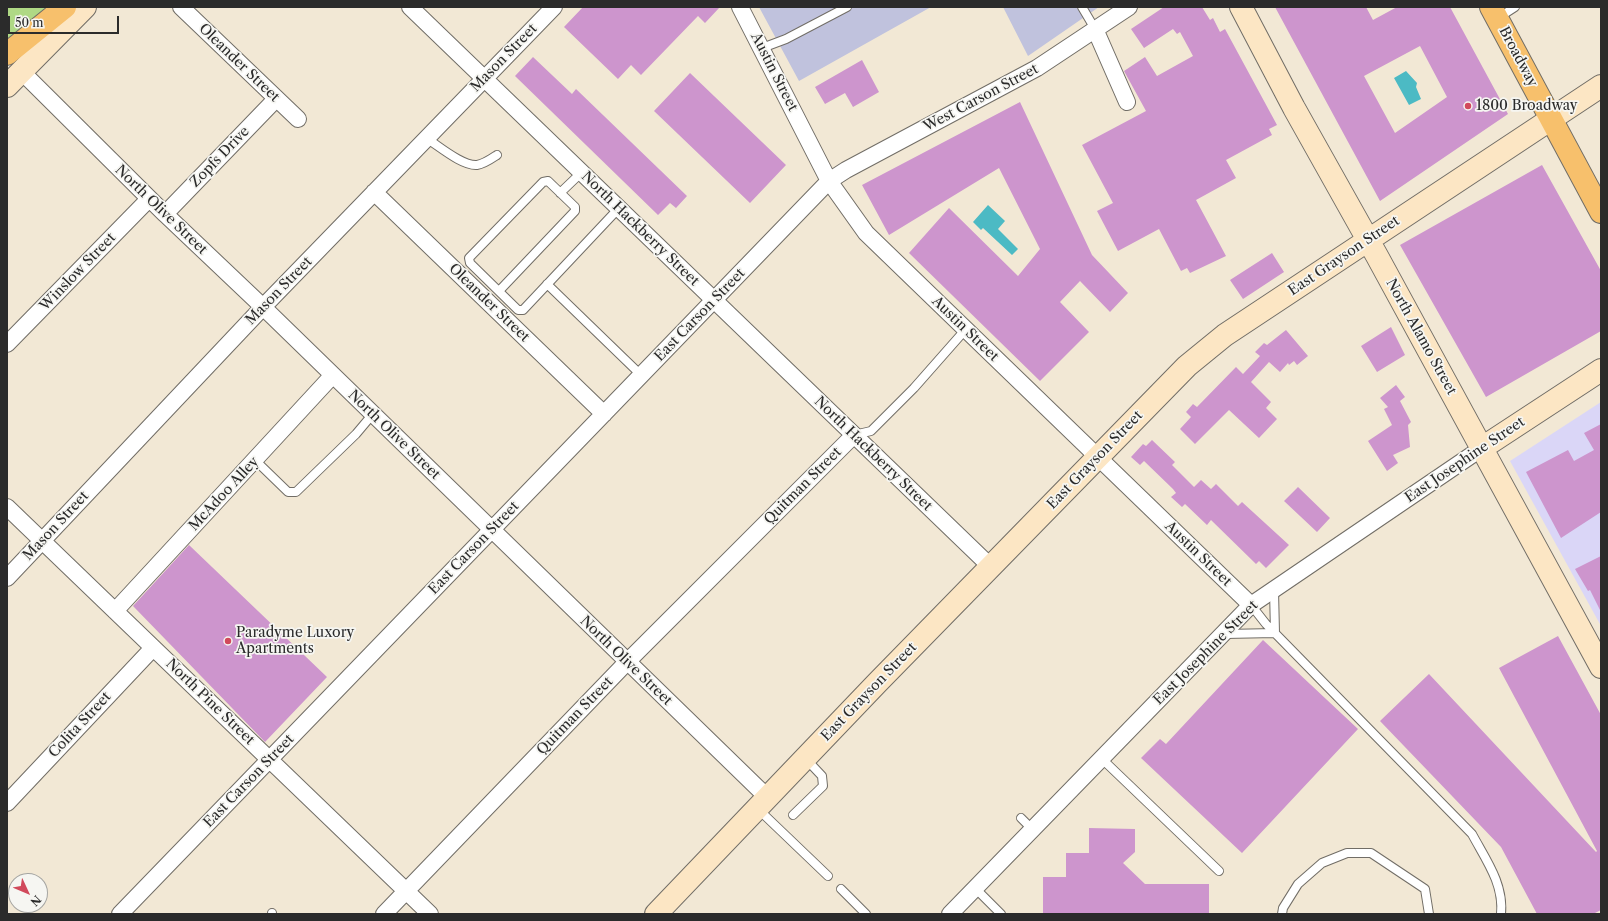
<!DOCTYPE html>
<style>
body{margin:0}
#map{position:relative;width:1608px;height:921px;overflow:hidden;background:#f2e8d5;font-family:"Libre Caslon Text",serif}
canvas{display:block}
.frame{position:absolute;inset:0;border:8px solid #2b2b2b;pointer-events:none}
.north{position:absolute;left:8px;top:873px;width:40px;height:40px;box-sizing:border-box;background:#f6f6f2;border:1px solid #a5a5a2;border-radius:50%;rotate:134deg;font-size:11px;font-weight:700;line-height:16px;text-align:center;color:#2b2b2b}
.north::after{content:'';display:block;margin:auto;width:14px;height:18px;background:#d1495b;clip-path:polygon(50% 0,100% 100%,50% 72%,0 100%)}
.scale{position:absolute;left:8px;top:16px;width:111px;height:18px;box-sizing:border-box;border:2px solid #2b2b2b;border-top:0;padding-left:5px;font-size:12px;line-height:14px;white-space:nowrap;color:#2b2b2b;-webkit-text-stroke:3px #f6f6f2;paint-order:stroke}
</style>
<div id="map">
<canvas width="1608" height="921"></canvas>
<div class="frame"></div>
<div class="north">N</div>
<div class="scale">50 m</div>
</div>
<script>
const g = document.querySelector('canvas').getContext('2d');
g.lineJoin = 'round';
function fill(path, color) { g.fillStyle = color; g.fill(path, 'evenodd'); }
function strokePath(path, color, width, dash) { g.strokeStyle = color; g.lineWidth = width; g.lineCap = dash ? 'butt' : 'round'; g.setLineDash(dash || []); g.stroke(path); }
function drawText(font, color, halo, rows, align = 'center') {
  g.font = font + ' "Libre Caslon Text",serif'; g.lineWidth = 3.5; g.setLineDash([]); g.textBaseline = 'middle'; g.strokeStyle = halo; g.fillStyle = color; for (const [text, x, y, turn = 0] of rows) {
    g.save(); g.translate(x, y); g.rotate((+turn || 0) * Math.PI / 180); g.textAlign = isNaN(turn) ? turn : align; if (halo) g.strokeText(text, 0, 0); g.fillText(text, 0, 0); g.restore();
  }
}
fill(new Path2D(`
 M1601,402v224l-91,-165z`), '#dad6f7');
fill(new Path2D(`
 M759,7h172l-132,74z
 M1003,7h96l-71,49z`), '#c0c2dd');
fill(new Path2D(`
 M7,7h61l-61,57z`), '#afd985');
fill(new Path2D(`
 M1406,71l11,12 -1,4 5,12 -12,6 -15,-27z
 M988,205l17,16 -7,8 20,20 -6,6 -29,-27 -2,2 -8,-8z`), '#4cbac4');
fill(new Path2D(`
 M583,7h137l-15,16 -7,-7 -57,59 -10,-10 -13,14 -54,-52z
 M1164,7h38l8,13 3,-2 7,14 5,-3 52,96 -8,4 3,6 -46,25 10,18 -40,22 30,56 -36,17 -3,-5 -6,3 -22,-42 -41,22 -21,-40 16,-8 -31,-58 64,-34 -22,-40 21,-14 12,19 36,-20 -13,-24 -3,2 -4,-5 -29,19 -13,-19z
 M1275,7h91l7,13 24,-13h53l58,107 -128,87zM1420,46l27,51 -52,36 -31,-57z
 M533,57l39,37 4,-5 111,107 -11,12 -6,-5 -12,12 -143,-139z
 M862,60l17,32 -26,15 -8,-14 -20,11 -10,-17z
 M690,73l96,92 -36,38 -96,-92z
 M1020,102l72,153 36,38 -18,19 -30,-31 -20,21 29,30 -49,49 -131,-128 40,-45 69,68 22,-27 -41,-81 -110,67 -27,-50z
 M1542,165l59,106v60l-115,66 -86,-152z
 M1272,253l12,19 -41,27 -13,-19z
 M1391,327l14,28 -28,17 -16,-26z
 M1286,330l22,26 -11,9 -3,-4 -5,4 -1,-2 -8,9 -11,-10 -18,20 20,20 -5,6 11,11 -18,19 -30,-28 -34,34 -15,-15 11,-12 -5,-5 7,-8 4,3 39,-40 7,7 17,-18 -5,-4 9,-9 3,2z
 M1396,385l9,12 -5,4 11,21 -3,3 2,22 -17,8 5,8 -11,8 -19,-30 24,-16 -8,-16 4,-2 -8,-9z
 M1601,424v88l-40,26 -35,-66 42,-22 6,11 20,-11 -10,-17z
 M1152,440l23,22 -3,3 22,22 7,-7 10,9 5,-5 22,22 4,-4 47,43 -23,23 -7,-7 -3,3 -45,-44 -4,5 -22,-21 -3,3 -11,-10 5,-4 -3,-4 -29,-28 -4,4 -9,-8 12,-13 3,2z
 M1298,487l32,31 -13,14 -33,-31z
 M189,545l138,132 -62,65 -132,-136z
 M1601,556v56l-11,-22 -2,1 -13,-22z
 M1558,636l43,79v195l-8,4h-56l-36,-67 -121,-126 49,-47 167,178 1,-1 -98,-183z
 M1263,640l95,89 -116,124 -101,-95 19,-19 6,5z
 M1089,828l46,1v23l-12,11 22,21h64v30h-166v-37h23v-24h23z`), '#cd95cd');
const lane = new Path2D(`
 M1082,7l13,22
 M1498,18l17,-11
 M762,48l24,-9 61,-32
 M426,138c13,8 36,28 51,27 7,-1 14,-6 20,-10
 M560,193l22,-21
 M547,284l94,91
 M499,291l76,-80v-4l-27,-26 -5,1 -74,76 1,5 48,47h5l96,-102
 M854,435l17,-4 43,-43 52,-59
 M255,460l33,32h8l60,-58 16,-19
 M1251,605l15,19 206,210c14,26 32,50 29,80
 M1225,634l50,-1 -1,-43
 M1101,758l118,113
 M758,809l70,67
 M793,815l30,-29 -1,-10 -16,-17
 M1021,818l11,11
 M975,888l26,26
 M841,889l25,25
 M272,914v-1
 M1282,914l1,-6 15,-24 24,-21 25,-10h24l54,36 4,25`);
const street = new Path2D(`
 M181,7l117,112
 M410,7l581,560
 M740,7l89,174 37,52 385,372
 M1095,29l32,73
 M21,71l144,143 98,93 505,491
 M374,192l230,222
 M165,214l111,-115
 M7,344l142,-145
 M7,507l423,407
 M7,578l256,-271 291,-300
 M115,611l217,-235
 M7,803l146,-155
 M120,914l709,-733 17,-11 191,-102 92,-61
 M384,914l243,-252 227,-227
 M950,914l301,-309 231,-157`);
const secondary = new Path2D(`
 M1241,7l53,101 83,148 224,411
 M7,86l78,-79
 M1482,448l119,-78
 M656,914l221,-231 310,-317 38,-31 376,-249`);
const primary = new Path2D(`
 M1491,7l110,205`);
const highway = new Path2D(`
 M7,54l58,-47`);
strokePath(lane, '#716d66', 10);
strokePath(street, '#716d66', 18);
strokePath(secondary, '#716d66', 24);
strokePath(primary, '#716d66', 24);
strokePath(highway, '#716d66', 24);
strokePath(lane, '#fff', 8);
strokePath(street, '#fff', 16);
strokePath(secondary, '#fce6c4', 22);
strokePath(primary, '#f7c06c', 22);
strokePath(highway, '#f7c06c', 22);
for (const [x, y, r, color] of [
 [1468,106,4,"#d1495b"],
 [228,641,4,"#d1495b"]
]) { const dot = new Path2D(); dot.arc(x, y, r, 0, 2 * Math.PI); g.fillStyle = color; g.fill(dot); strokePath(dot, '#f6f6f2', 1.5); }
drawText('14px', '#2b2b2b', '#f6f6f2', [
 ["Broadway",1518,57,62],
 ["Mason Street",504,58,-46],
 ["Oleander Street",239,63,44],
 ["Austin Street",774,72,63],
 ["West Carson Street",981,98,-28],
 ["Zopfs Drive",220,157,-46],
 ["North Olive Street",161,210,44],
 ["North Hackberry Street",640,229,44],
 ["East Grayson Street",1344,256,-34],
 ["Winslow Street",78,272,-46],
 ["Mason Street",279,291,-46],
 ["Oleander Street",489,303,44],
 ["East Carson Street",700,315,-46],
 ["Austin Street",965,329,44],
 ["North Alamo Street",1421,337,61],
 ["North Olive Street",394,435,44],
 ["North Hackberry Street",873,454,44],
 ["East Grayson Street",1095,460,-46],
 ["East Josephine Street",1465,460,-34],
 ["Quitman Street",803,486,-45],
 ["McAdoo Alley",224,494,-47],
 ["Mason Street",56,526,-47],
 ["East Carson Street",474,548,-46],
 ["Austin Street",1198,554,44],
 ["East Josephine Street",1206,653,-45],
 ["North Olive Street",626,661,44],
 ["East Grayson Street",869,692,-46],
 ["North Pine Street",210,702,44],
 ["Quitman Street",575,716,-46],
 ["Colita Street",80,725,-47],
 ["East Carson Street",249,781,-46]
]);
drawText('14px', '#2b2b2b', '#f6f6f2', [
 ["1800 Broadway",1476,106],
 ["Paradyme Luxory",236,633],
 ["Apartments",236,649]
], 'left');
</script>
